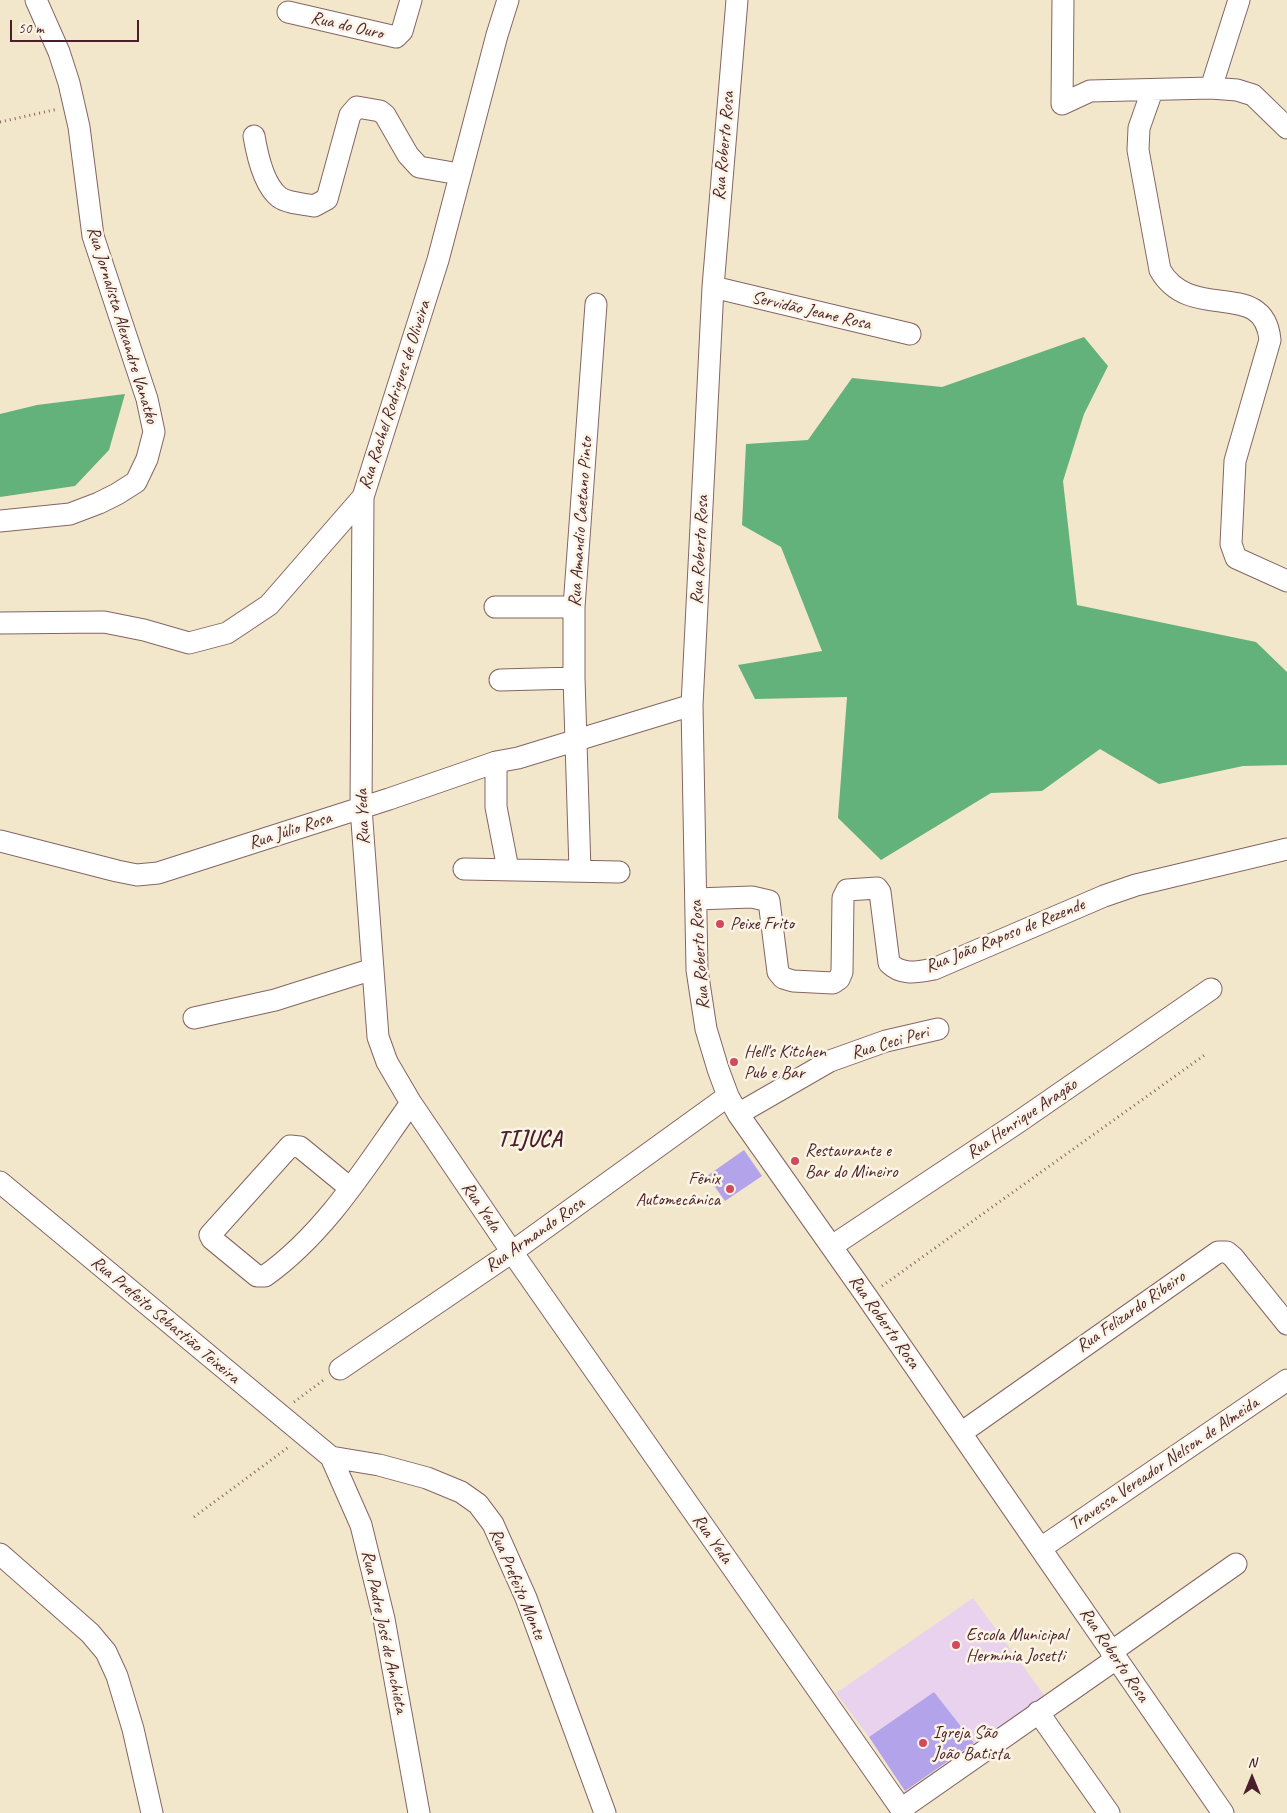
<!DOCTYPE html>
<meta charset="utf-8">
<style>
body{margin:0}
#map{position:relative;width:1287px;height:1813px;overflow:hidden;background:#f2e7cb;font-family:Caveat,sans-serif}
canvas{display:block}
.north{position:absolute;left:1227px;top:1753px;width:50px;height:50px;-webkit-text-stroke:4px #fcf5e5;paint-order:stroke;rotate:0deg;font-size:14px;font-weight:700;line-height:20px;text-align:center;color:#4a1f2b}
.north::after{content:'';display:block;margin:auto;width:18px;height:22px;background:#4a1f2b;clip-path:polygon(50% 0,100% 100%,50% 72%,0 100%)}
.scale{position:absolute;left:10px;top:20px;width:129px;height:22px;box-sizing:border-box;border:2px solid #4a1f2b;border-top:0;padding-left:6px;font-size:15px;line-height:18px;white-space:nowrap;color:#4a1f2b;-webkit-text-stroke:4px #fcf5e5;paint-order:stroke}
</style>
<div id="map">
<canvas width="1287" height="1813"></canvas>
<div class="north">N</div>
<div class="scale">50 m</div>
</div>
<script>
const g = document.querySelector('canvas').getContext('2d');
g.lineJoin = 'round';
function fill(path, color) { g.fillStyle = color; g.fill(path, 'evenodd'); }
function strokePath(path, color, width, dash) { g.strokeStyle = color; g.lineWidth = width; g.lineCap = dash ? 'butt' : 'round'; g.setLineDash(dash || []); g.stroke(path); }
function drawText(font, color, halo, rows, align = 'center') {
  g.font = font + ' Caveat,sans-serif'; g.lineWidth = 5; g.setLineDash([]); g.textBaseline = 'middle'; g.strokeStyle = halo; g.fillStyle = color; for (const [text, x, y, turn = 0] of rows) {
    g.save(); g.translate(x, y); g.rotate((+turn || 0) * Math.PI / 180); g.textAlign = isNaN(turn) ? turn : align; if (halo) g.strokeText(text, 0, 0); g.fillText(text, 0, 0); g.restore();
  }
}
fill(new Path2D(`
 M973,1598l74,101 -69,49 -44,-56 -65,45 -33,-44z`), '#e9d2ed');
fill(new Path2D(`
 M1084,337l24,29 -24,48 -21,67 14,124 179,37 31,30v93l-44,1 -84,18 -59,-35 -58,42 -51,2 -110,67 -43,-42 9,-121 -92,2 -17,-34 84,-14 -41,-104 -39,-22 4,-81 62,-4 44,-62 90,9z
 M125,394l-16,56 -34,36 -75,11v-83l37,-9z`), '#63b17b');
fill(new Path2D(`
 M744,1150l18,26 -37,25 -18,-25z
 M934,1692l40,51 -69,48 -36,-54z`), '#b3a3eb');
const minor = new Path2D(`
 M737,0l-24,287 -21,418 5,265 9,59 12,40 10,27 10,18 129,183 356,516
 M1063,0l-1,104 28,-13 121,-3 26,2 16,5 34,33
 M288,12l108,25 6,-6 9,-31
 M1211,88l28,-88
 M1152,91l-13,37 -1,22 22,120c31,54 104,7 110,70l-35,121 -4,83 5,14 51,23
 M254,136c3,18 10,49 25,61 8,6 25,7 35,9l13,-7 23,-84 7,-8 23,4 5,4 23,40 11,12 40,7
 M713,287l197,47
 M363,497l-2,311 17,229 9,25 24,41 101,149 392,561
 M0,521l70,-7 29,-11 18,-9 19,-12 11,-23 7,-27 -7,-33 -54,-163 -14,-109 -10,-44 -10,-31 -23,-52
 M495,607h79
 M0,623l104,-1 40,8 45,13 38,-10 42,-28 94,-108 75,-237 59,-225 11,-35
 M500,680l74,-2
 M496,762v45l12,62
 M0,841l117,30 20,4 21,-2 231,-74 107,-37 22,-4 174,-53
 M464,869l155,3
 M580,870l-6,-192v-71l22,-303
 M696,899l56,-2 17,4 9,71 5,6 10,3 40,2 6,-4 3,-7 1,-74 4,-8 30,-2 3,4 9,71c13,13 29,9 45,6l170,-73 32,-11 151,-36
 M194,1018l81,-18 98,-31
 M738,1114l92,-53 56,-20 52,-12
 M0,1182l331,275 30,68 23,94 35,194
 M350,1188l-50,-41 -10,-1 -80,89 2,4 45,37h8c62,-44 103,-113 146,-173
 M832,1246l185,-123 194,-134
 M340,1369l172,-117 216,-156
 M961,1433l257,-181h9l6,5 54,67
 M331,1457l48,8 48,13 34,14 17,12 15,20 33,74 79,215
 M1041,1548l246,-168
 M0,1554l90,79 16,19 11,24 16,53 19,84
 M1111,1652l125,-88
 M1038,1712l71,101
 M901,1809l215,-150`);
strokePath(minor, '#856563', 23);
strokePath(new Path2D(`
 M0,122l58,-13
 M882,1286l324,-232
 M294,1402l31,-23
 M194,1517l96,-71`), '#856563', 3, [1, 4]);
strokePath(minor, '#fff', 21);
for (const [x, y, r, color] of [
 [720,924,5,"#d1495b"],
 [734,1062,5,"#d1495b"],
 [795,1161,5,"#d1495b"],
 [730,1189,5,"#d1495b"],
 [956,1645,5,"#d1495b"],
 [923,1743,5,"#d1495b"]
]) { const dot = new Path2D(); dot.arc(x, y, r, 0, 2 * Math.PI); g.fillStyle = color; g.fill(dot); strokePath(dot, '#fcf5e5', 2); }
drawText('18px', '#4a1f2b', '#fcf5e5', [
 ["Rua do Ouro",347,26,13],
 ["Rua Roberto Rosa",724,146,-85],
 ["Servidão Jeane Rosa",811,311,13],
 ["Rua Jornalista Alexandre Vanatko",122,325,73],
 ["Rua Rachel Rodrigues de Oliveira",395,395,-72],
 ["Rua Amandio Caetano Pinto",581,522,-86],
 ["Rua Roberto Rosa",700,550,-87],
 ["Rua Yeda",363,817,-92],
 ["Rua Júlio Rosa",290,831,-18],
 ["Rua João Raposo de Rezende",1005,936,-22],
 ["Rua Roberto Rosa",700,955,-94],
 ["Rua Ceci Peri",890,1043,-16],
 ["Rua Henrique Aragão",1022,1119,-34],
 ["Rua Yeda",481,1207,56],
 ["Rua Armando Rosa",535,1235,-35],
 ["Rua Felizardo Ribeiro",1131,1312,-35],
 ["Rua Prefeito Sebastião Teixeira",165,1320,40],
 ["Rua Roberto Rosa",884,1322,55],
 ["Travessa Vereador Nelson de Almeida",1164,1464,-34],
 ["Rua Yeda",712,1539,55],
 ["Rua Prefeito Monte",517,1584,67],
 ["Rua Padre José de Anchieta",384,1632,78],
 ["Rua Roberto Rosa",1114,1655,56]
]);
drawText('18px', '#4a1f2b', '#fcf5e5', [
 ["Peixe Frito",730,924],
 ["Hell's Kitchen",744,1052],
 ["Pub e Bar",744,1073],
 ["Restaurante e",805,1151],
 ["Bar do Mineiro",805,1172],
 ["Fênix",720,1179,"right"],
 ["Automecânica",720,1200,"right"],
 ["Escola Municipal",966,1635],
 ["Hermínia Josetti",966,1656],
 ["Igreja São",933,1733],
 ["João Batista",933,1754]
], 'left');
g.letterSpacing = '1px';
drawText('bold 22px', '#4a1f2b', '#fcf5e5', [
 ["TIJUCA",530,1140]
]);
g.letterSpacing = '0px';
</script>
